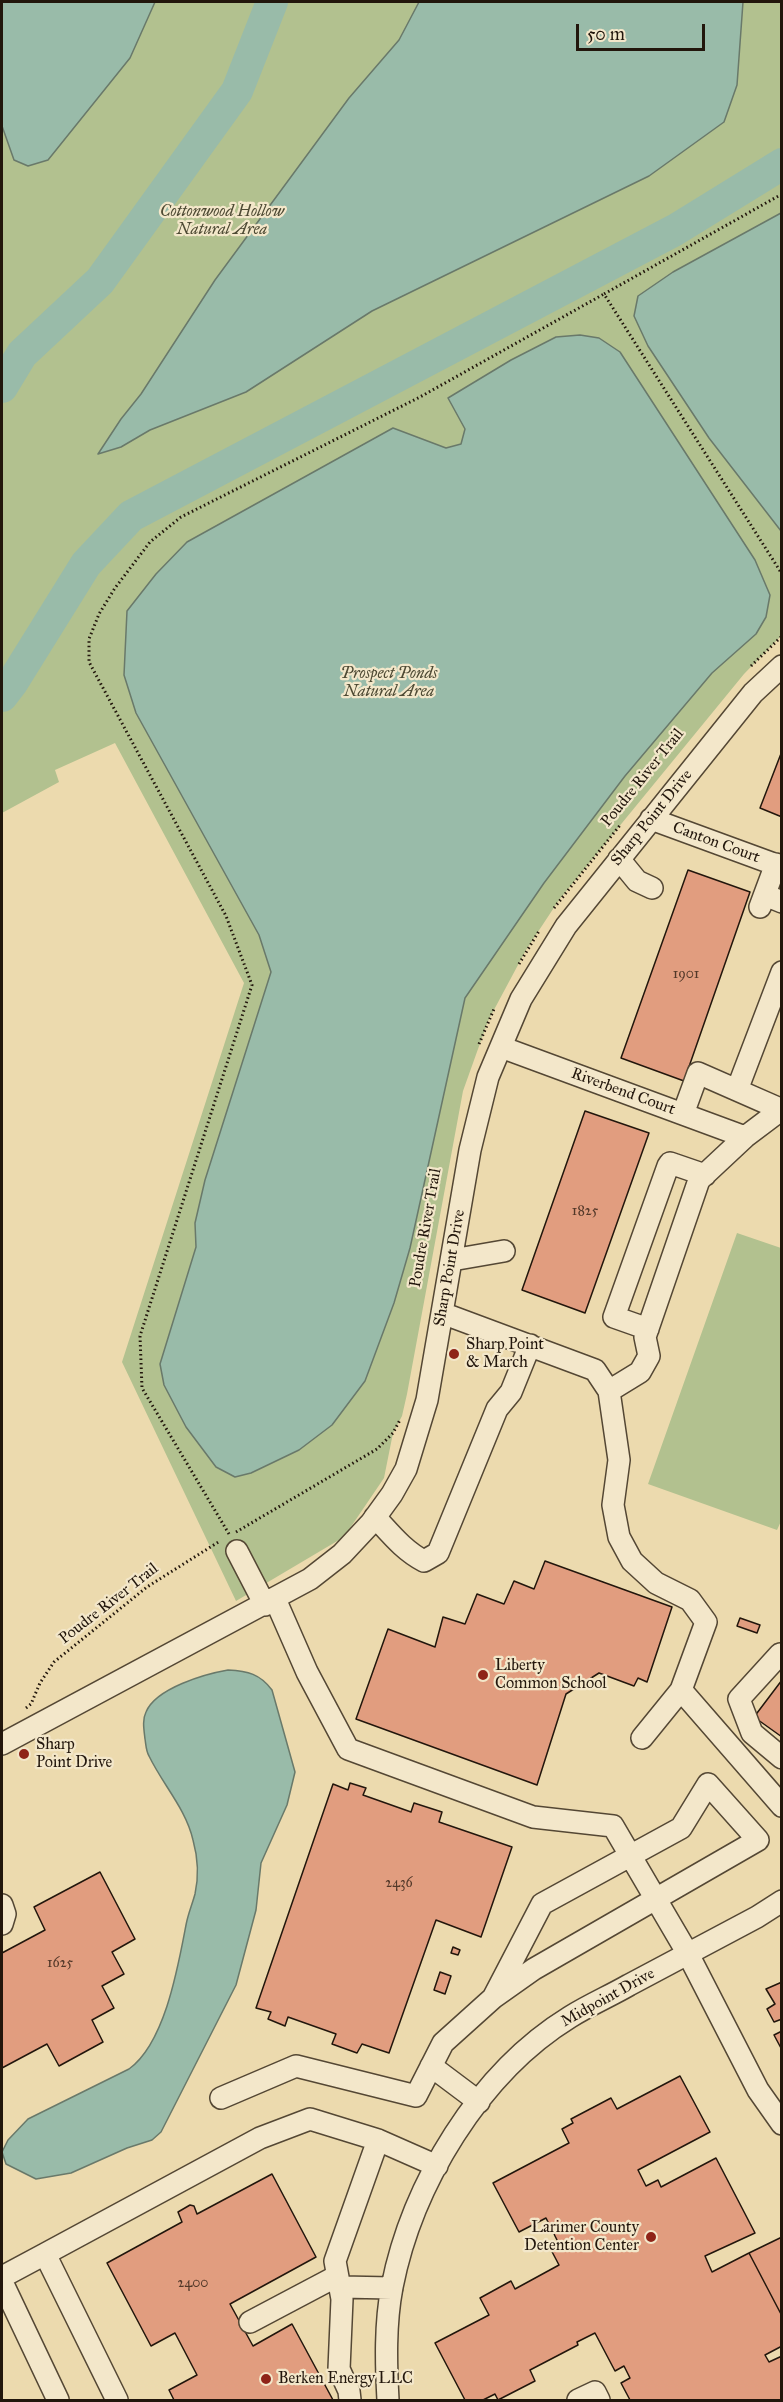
<!DOCTYPE html>
<style>
body{margin:0}
#map{position:relative;width:783px;height:2402px;overflow:hidden;background:#ecdaae;font-family:"IM FELL Great Primer",serif}
canvas{display:block}
.frame{position:absolute;inset:0;border:3px solid #22160c;pointer-events:none}
.scale{position:absolute;left:576px;top:24px;width:129px;height:27px;box-sizing:border-box;border:3px solid #22160c;border-top:0;padding-left:8px;font-size:18px;line-height:21px;white-space:nowrap;color:#22160c;-webkit-text-stroke:4px #f3e7ca;paint-order:stroke}
</style>
<div id="map">
<canvas width="783" height="2402"></canvas>
<div class="frame"></div>
<div class="scale">50 m</div>
</div>
<script>
const g = document.querySelector('canvas').getContext('2d');
g.lineJoin = 'round';
function fill(path, color) { g.fillStyle = color; g.fill(path, 'evenodd'); }
function strokePath(path, color, width, dash) { g.strokeStyle = color; g.lineWidth = width; g.lineCap = dash ? 'butt' : 'round'; g.setLineDash(dash || []); g.stroke(path); }
function drawText(font, color, halo, rows, align = 'center') {
  g.font = font + ' "IM FELL Great Primer",serif'; g.lineWidth = 4.5; g.setLineDash([]); g.textBaseline = 'middle'; g.strokeStyle = halo; g.fillStyle = color; for (const [text, x, y, turn = 0] of rows) {
    g.save(); g.translate(x, y); g.rotate((+turn || 0) * Math.PI / 180); g.textAlign = isNaN(turn) ? turn : align; if (halo) g.strokeText(text, 0, 0); g.fillText(text, 0, 0); g.restore();
  }
}
fill(new Path2D(`
 M2,2h779v634l-37,38 -185,226 -33,50 -38,71 -25,70 -56,303 -5,22 -9,17 -9,45 -40,59 -108,64 -114,-239 122,-379 -129,-240 -60,27 4,12 -57,31z
 M737,1233l44,15 1,271 -5,11 -129,-46z`), '#b2c18f');
const water = new Path2D(`
 M2,2h153l-25,56 -82,102 -20,6 -14,-6 -12,-34z
 M419,2h324l-6,83 -13,37 -75,54 -277,135 -126,81 -96,38 -29,17 -23,7 23,-35 20,-25 74,-114 134,-182 50,-58z
 M781,213v318l-72,-93 -61,-92 -14,-30 4,-20 35,-24z
 M580,335l19,3 21,14 135,208 15,35 -4,22 -10,17 -44,39 -87,103 -81,107 -79,115 -55,250 -16,55 -29,78 -33,44 -33,25 -48,23 -16,4 -19,-10 -30,-40 -22,-42 -4,-21 36,-117 -1,-24 10,-43 66,-208 -12,-37 -123,-222 -12,-38 3,-64 29,-37 31,-32 206,-114 53,20 15,-4 4,-15 -17,-31 63,-38 45,-23z
 M228,1670c20,1 32,4 44,20l23,82 -8,33 -26,58 -5,47 -20,75 -75,147 -9,8 -25,8 -56,25 -35,6 -30,-15 -4,-12 6,-12 20,-21 101,-50c36,-26 49,-102 57,-144 2,-11 6,-20 9,-31 4,-18 3,-36 -2,-54 -7,-31 -30,-55 -44,-84 -3,-5 -3,-11 -4,-17 -1,-9 -3,-19 1,-27 10,-24 59,-38 82,-42z`);
fill(water, '#99bba9');
strokePath(water, '#69796a', 1.5);
strokePath(new Path2D(`
 M2,387l20,-33 78,-73 137,-190 35,-89
 M2,696l10,-13 74,-119 45,-48 544,-286 107,-66`), '#99bba9', 32);
const building = new Path2D(`
 M782,751v66l-22,-9z
 M688,870l62,22 -66,189 -63,-23z
 M585,1111l64,22 -64,180 -63,-23z
 M545,1561l127,46 -25,75 -9,-4 -4,8 -35,-13 -33,21 -29,91 -181,-66 32,-90 47,18 8,-30 22,7 12,-30 27,10 10,-23 20,8z
 M740,1618l20,7 -3,8 -20,-7z
 M782,1680v57l-28,-20z
 M350,1783l16,5 -3,7 48,17 3,-9 28,9 -3,10 73,25 -31,90 -45,-17 -47,133 -27,-9 -5,9 -25,-9 4,-10 -48,-17 -3,9 -17,-7 3,-7 -15,-4 77,-224 15,6z
 M100,1872l35,67 -23,13 12,22 -22,12 12,22 -22,12 11,22 -44,24 -12,-22 -45,24v-115l43,-23 -11,-23z
 M453,1947l7,3 -2,5 -7,-2z
 M440,1972l11,4 -6,18 -11,-4z
 M782,1982v37l-8,3 -7,-13 8,-5 -9,-15z
 M782,2031v19l-8,-15z
 M680,2076l30,56 -72,38 8,16 12,-6 3,7 55,-29 39,75 -50,23 7,16 37,-19 33,63v30l-17,9 4,7 13,-6v44h-152l-9,-17 9,-5 -6,-12 -9,5 -20,-38 -18,9 1,3 -48,25 5,11 -37,19 -3,-6 -12,6h-18l-30,-57 54,-28 -9,-17 31,-17 4,8 44,-24 -10,-19 9,-4 -12,-24 -27,14 -26,-49 76,-40 -7,-14 11,-6 -2,-4 40,-21 6,11z
 M272,2174l44,83 -86,47 23,42 39,-22 41,76h-159l-5,-10 28,-15 -22,-42 -24,13 -44,-83 75,-41 -4,-10 12,-7 4,1 3,8z
 M782,2237v79l-33,-63z`);
fill(building, '#e19d7f');
strokePath(building, '#22160c', 1.5);
const minor = new Path2D(`
 M651,819l131,48
 M619,859l18,22 15,7
 M765,895l17,7
 M760,907l16,-43
 M501,1047l244,90
 M737,1090l45,-118
 M683,1114l15,-41 82,36
 M452,1260l52,-9
 M442,1313l153,57 14,21 10,69 -6,45 6,32 13,24 24,22 34,17 16,22 -25,68 -39,48
 M648,1329l-34,-12 54,-151 2,-3 35,12
 M609,1391l31,-19 9,-16 -4,-19 54,-157 46,-43 37,-28
 M375,1517c15,16 29,34 49,44l14,-8 59,-144 14,-17 19,-47
 M237,1551l28,54
 M275,1599l32,73 41,77 185,68 80,9 75,128 70,136 24,34
 M782,1655l-2,-1 -41,45 13,34 30,25
 M681,1690l101,116
 M2,1744l308,-165 32,-25 29,-31 21,-29 14,-25 21,-69 43,-250 18,-73 33,-78 45,-73 187,-233 29,-27
 M2,1905l3,9 -3,10
 M431,2066l48,36
 M221,2098l75,-32 120,30 27,-53 50,-45 49,-94 139,-76 27,-44 50,56 -224,129 -41,29
 M2,2277l43,-23
 M2,2282l56,118
 M341,2287l51,1
 M250,2322l87,-46
 M117,2400l-72,-146 215,-116 50,-19 68,21 59,26
 M350,2400l-1,-9 -10,-22 3,-70 -7,-38 43,-121
 M388,2400c-2,-37 -3,-76 4,-113 20,-102 87,-214 178,-270 19,-12 40,-21 59,-32 43,-23 86,-46 128,-68l25,-16
 M578,2400l17,-8 4,8`);
strokePath(minor, '#544734', 24);
strokePath(new Path2D(`
 M782,194l-178,100 178,280
 M751,666l31,-30
 M554,908l67,-84
 M519,964l20,-33
 M479,1044l15,-35
 M236,1532l141,-83 16,-16 7,-13
 M229,1534l-87,-146 -2,-52 112,-351 -26,-69 -137,-254v-23l10,-25 16,-26 35,-46 31,-25 239,-120 184,-103
 M26,1708l5,-4 9,-21 14,-21 93,-75 73,-46`), '#22160c', 3, [1.5, 3]);
strokePath(minor, '#f3e7ca', 21);
for (const [x, y, r, color] of [
 [454,1354,6,"#8f2418"],
 [483,1675,6,"#8f2418"],
 [24,1754,6,"#8f2418"],
 [651,2237,6,"#8f2418"],
 [266,2379,6,"#8f2418"]
]) { const dot = new Path2D(); dot.arc(x, y, r, 0, 2 * Math.PI); g.fillStyle = color; g.fill(dot); strokePath(dot, '#f3e7ca', 2); }
drawText('14px', '#523829', null, [
 ["1901",686,975],
 ["1825",585,1212],
 ["2436",399,1884],
 ["1625",60,1964],
 ["2400",193,2284]
]);
drawText('italic 16px', '#4d4933', '#f3e7ca', [
 ["Cottonwood Hollow",222,212],
 ["Natural Area",222,230],
 ["Prospect Ponds",389,674],
 ["Natural Area",389,692]
]);
drawText('16px', '#22160c', '#f3e7ca', [
 ["Poudre River Trail",643,778,-51],
 ["Sharp Point Drive",652,818,-51],
 ["Canton Court",716,843,20],
 ["Riverbend Court",623,1092,20],
 ["Poudre River Trail",426,1228,-80],
 ["Sharp Point Drive",450,1268,-80],
 ["Poudre River Trail",109,1604,-38],
 ["Midpoint Drive",608,1998,-29]
]);
drawText('16px', '#22160c', '#f3e7ca', [
 ["Sharp Point",466,1345],
 ["& March",466,1363],
 ["Liberty",495,1666],
 ["Common School",495,1684],
 ["Sharp",36,1745],
 ["Point Drive",36,1763],
 ["Larimer County",639,2228,"right"],
 ["Detention Center",639,2246,"right"],
 ["Berken Energy LLC",278,2379]
], 'left');
</script>
